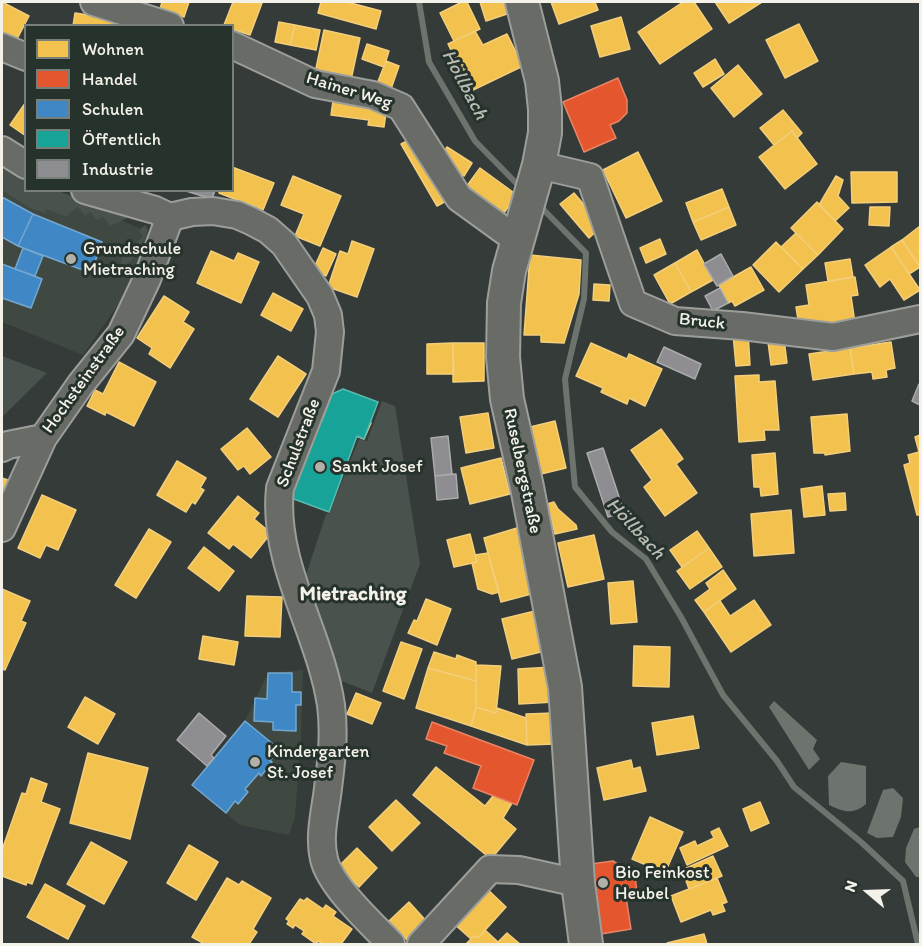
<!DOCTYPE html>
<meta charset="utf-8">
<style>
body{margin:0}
#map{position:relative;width:922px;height:946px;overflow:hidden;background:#353b38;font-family:Itim,sans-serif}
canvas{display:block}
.frame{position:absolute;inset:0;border:3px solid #f4f1e8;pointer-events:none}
.legend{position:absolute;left:24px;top:24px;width:210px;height:168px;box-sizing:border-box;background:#26332d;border:2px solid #787f78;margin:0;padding:8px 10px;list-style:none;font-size:18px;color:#f4f1e8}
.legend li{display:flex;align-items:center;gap:12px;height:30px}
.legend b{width:30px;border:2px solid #787f78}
.north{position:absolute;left:838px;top:862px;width:60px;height:60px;-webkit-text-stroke:4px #26332d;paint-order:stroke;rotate:289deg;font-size:16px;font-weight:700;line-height:24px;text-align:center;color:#f4f1e8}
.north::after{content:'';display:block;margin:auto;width:21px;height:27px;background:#f4f1e8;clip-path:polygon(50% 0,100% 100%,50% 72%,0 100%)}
</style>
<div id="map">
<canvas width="922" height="946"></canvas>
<div class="frame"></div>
<ul class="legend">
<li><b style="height:16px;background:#f2c14e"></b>Wohnen</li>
<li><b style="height:16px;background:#e4572e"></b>Handel</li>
<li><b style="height:16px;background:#3f88c5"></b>Schulen</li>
<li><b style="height:16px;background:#17a398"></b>Öffentlich</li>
<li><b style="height:16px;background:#8d8d92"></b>Industrie</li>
</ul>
<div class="north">N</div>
</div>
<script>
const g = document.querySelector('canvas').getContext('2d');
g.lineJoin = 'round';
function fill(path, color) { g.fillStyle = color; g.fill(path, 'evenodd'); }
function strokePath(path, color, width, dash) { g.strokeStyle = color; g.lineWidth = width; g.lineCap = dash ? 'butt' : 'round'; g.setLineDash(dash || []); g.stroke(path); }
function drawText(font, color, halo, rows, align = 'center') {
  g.font = font + ' Itim,sans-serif'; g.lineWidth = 6; g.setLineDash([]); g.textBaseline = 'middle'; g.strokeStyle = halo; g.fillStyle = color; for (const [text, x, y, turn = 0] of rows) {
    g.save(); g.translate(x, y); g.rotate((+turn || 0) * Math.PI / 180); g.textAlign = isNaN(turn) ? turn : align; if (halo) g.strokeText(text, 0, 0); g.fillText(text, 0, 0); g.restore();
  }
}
fill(new Path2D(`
 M2,164l23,11 1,15 33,1 90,42 -18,53 -48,69 -81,-33z
 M303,670l-2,69 -6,78 -6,18 -49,-10 -48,-40 53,-64 23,-48z`), '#3f4942');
fill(new Path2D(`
 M8,168l17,10 1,12 31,1 73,25v1l-20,9 -7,-9 -6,3 -7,-8 -5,4 -7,-9 -7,5 -4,5 -21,-8 -1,4 -15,-5 -28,-18v-19z
 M145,225l3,5c-5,12 -15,36 -29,38l5,-16 19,-15 -4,-7z
 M2,356l45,17 -45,44z
 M382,401l13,5 25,158 -48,129 -33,-13 -35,-99 22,-67h3l30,-75 8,2z`), '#49524c');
fill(new Path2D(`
 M774,701l43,39 -4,9 7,10 -11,11 -40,-63z
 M841,762l25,4v38c-12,11 -23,8 -37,1l-1,-29z
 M893,788l10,10 -2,19 -8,20 -16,1 -10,-5 16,-43z
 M920,827v50h-4l-11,-15 1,-14 8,-19z`), '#6d736d');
const homes = new Path2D(`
 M2,2l27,14 -13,25 -14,-8z
 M162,2h27l-5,15 -24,-8z
 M233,2l29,1 -12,32 -18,-6v-3l-8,-1z
 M321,2h26l34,9 -5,18 -58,-16z
 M462,2h5l13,27 -26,12 -14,-28z
 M480,2h24l3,12 -21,7z
 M551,2h44l3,8 -39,14z
 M683,2h11l18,27 -52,35 -22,-32z
 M715,2h47l-33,21z
 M75,13l40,6 -1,7h-41z
 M621,17l9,32 -30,8 -9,-31z
 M279,22l16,3 -5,20 -15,-3z
 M799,24l19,37 -33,17 -19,-38z
 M295,25l25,5 -4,20 -26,-5z
 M324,30l36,8 -9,42 -37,-2z
 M475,31l8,14 24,-11 16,32 -52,25 -23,-47z
 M367,44l22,7 -5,16 -22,-8z
 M715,59l9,15 -21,13 -9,-14z
 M386,61l13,5 -8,23 -14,-5z
 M738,65l24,29 -28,23 -23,-29z
 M334,94l53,12 -3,21 -16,-2 1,-5 -38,-5z
 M26,102v34l-16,-11z
 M783,110l19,23 -5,5 -5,-7 -18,14 -14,-17z
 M792,131l25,33 -32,25 -26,-32z
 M413,138l35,62 -11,6 -36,-62z
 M447,147l25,16 -8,13 -25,-16z
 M638,152l24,49 -36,17 -23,-48z
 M232,167l42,16 -11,27 -44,-17 1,-3h12z
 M480,168l37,27 -19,26 -37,-27z
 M851,172h46v30l-45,1z
 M293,176l48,20 -21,50 -25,-10 9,-22 -23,-9z
 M836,176l7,4 -5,16 11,12 -14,13 -16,-16z
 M722,189l7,18 -36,15 -7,-19z
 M574,193l28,33 -13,12 -29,-34z
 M817,202l26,27 -25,26 -27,-27z
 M729,207l7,18 -35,15 -8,-18z
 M870,207h20l-1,19 -20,-1z
 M920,226v41l-18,-27z
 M796,233l22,22 -15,14 -22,-22z
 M660,239l6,15 -20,9 -6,-15z
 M902,240l18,27 -11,7 -18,-27z
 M352,241l22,8 -17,48 -29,-10 12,-36 8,3z
 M776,242l27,27 -24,23 -26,-27z
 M891,247l29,43 -16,10 -14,-21 -10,8 -15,-22z
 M323,248l13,6 -10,22 -13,-6z
 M697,250l16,30 -22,12 -16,-29z
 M211,251l23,10 4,-8 21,9 -18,41 -44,-20z
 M530,255l51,5 -2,34 -15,49 -23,-1v-7h-17z
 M850,259l3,18 -25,4 -3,-18z
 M675,263l16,29 -21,12 -16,-29z
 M751,267l13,23 -29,16 -3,-5 -4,2 -9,-18z
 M855,277l3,18 -7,1 4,27 -55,9 -4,-25 13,-2 -3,-20z
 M594,284l16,1 -1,16 -16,-1z
 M273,293l30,16 -12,22 -30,-16z
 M164,296l25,16 -6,10 11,7 -24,39 -21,-14 3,-6 -15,-10z
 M748,332l2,33 -14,1 -3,-32z
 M784,339l3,24 -16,2 -3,-23z
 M891,342l4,26 -9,2 1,7 -14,2 -1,-7 -18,2 -4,-26z
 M453,343l1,31h-27v-30z
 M453,343h31v38l-31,1z
 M591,343l36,16 2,-5 33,15 -17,37 -16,-8 -2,6 -26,-12 2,-4 -27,-12z
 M850,348l4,26 -41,6 -4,-26z
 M278,356l28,18 -28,43 -28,-18z
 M119,362l37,20 -22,44 -28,-14 -1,3 -18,-9 8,-16 8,4z
 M759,375v7l16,-1 4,49h-15l1,10 -26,2 -4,-66z
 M488,413l6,35 -28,5 -6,-36z
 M847,414l3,37 -25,4v-2h-11l-3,-36z
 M355,417l16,6 -7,16 -15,-6z
 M555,421l11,47 -25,6 -11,-47z
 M247,428l24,29 -21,17 -6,-8 -6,4 -17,-21z
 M661,429l22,30 -7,5 21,29 -32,23 -21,-29 8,-7 -21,-30z
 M920,435v80h-3l-13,-50 6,-2 -2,-8 11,-3 -4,-15z
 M775,453l3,41 -17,2 -1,-9h-6l-2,-32z
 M501,458l9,36 -40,10 -9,-36z
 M177,461l29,17 -6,10 4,2 -9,14 -3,-2 -6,10 -29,-17z
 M2,478l6,2 -5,12 -1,-1z
 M822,486l3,29 -21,2 -3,-28z
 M845,493l1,17 -16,1 -2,-17z
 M42,495l34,15 -18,40 -12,-5 -6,13 -22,-10z
 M238,496l21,17 -5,6 17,14 -20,25 -18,-14 -4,5 -21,-16z
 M554,502l4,7 18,16 1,4 -22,5 -8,-30z
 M791,510l3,43 -40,3 -3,-42z
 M517,528l18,65 -34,9 -17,-64z
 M149,529l22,13 -35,56 -21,-13z
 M697,531l12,17 -27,19 -12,-17z
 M470,534l7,28 -23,5 -7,-27z
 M594,535l10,44 -36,8 -10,-44z
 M204,547l30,24 -15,20 -31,-23z
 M709,548l13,19 -32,22 -13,-18z
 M488,553l11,39 -7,2 -14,-5 -6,-26 5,-1 -2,-7z
 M723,570l13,19 -32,23 -9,-12 15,-11 -4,-6z
 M633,581l4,41 -26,2 -3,-41z
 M2,589l28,12 -9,20 5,2 -21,47 -3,-1z
 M247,596l35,1 -2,40 -35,-1z
 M426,599l25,10 -14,36 -29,-12 6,-13 3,1z
 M754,600l17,25 -40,27 -27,-40 16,-11 10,15z
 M539,610l10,40 -37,9 -10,-40z
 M203,636l35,6 -4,23 -35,-6z
 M401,642l21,7 -18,50 -21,-8z
 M634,646l36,1 -1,40 -36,-1z
 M434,652l22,7 1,-4 19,7v19l-48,-13z
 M476,665l25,1 -5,47 -20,-6z
 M553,667l1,35 -35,2 -1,-35z
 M428,668l48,13v26l-5,19 -55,-18z
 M356,693l25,10 -9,21 -25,-10z
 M85,697l30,17 -17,30 -30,-17z
 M476,707l20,6 1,-5 29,10 1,27 -56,-19z
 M554,713l1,31 -28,1 -1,-31z
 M693,716l6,32 -42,7 -5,-32z
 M88,753l60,15 -18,71 -60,-16z
 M631,760l2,9 7,-2 6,24 -42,9 -7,-32z
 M436,767l49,39 8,-10 19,7 -9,15 13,11 -25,30 -78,-64z
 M31,778l16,6 -6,18 19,7 -28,75 -5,-2 -1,3 -24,-9v-26l20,-57 4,1z
 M396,800l24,23 -28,28 -23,-24z
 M760,802l9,21 -18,8 -8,-22z
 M650,817l33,15 -18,41 -33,-14z
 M719,828l9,18 -41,19 -7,-17 15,-7 2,5 17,-8 -3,-6z
 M91,842l36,20 -23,42 -37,-20z
 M189,845l29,17 -22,38 -29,-17z
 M357,848l20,20 -18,19 -21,-20z
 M713,856l9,20 -33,13 -7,-19z
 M227,878l12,7 3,-4 29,17 -18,31 4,3 -8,12h-47l1,-1 -11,-6z
 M717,878l10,24 -5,2 3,7 -12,4 -2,-5 -30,12 -10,-26z
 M45,884l40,22 -17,33 -41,-22z
 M484,886l22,21 -28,31 -4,-2 -3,3 -19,-17z
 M307,898l16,11 3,-4 10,7 -3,4 19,13 -11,15h-18l-5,-3 -2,3 -14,-10 2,-3 -9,-6 -2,3 -6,-4 2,-3 -3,-2 14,-20 4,2z
 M409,902l20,22 -20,18 -20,-21z
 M485,930l13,12 -2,2h-30l8,-8 4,2z
 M507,933l13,11h-24z
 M704,934l3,10h-40v-1z`);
fill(homes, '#f2c14e');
strokePath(homes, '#f3cf7c', 1.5);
const shops = new Path2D(`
 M618,78l9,22v13l-8,8 -9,4 6,13 -32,14 -21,-50z
 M432,722l102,38 -17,45 -44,-17 8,-22 -37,-13 3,-7 -21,-7z
 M613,861l22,14 2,18 -11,4 5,32 -30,5 -10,-70z`);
fill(shops, '#e4572e');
strokePath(shops, '#e98566', 1.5);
const schools = new Path2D(`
 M2,197l31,17 -15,32 -16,-9z
 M33,214l69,28 -11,31 -73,-27z
 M23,248l20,8 -8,20 -20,-7z
 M2,264l40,15 -11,29 -29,-10z
 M268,673h24v19h9v13h-5v26l-23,-1v-8l-19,-1 1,-23 12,1z
 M245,721l34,28 -9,12 2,1 -11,14 -2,-3 -14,16 3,3 -10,12 -3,-3 -9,12 -34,-28z`);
fill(schools, '#3f88c5');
strokePath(schools, '#75a8d0', 1.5);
const public = new Path2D(`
 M343,389l35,13 -14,37 -7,-3 -28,76 -46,-17 30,-77 9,3 10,-27z`);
fill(public, '#17a398');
strokePath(public, '#59bab0', 1.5);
const industry = new Path2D(`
 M183,190h32l-3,9z
 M721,254l12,22 -16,10 -13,-22z
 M720,288l8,15 -15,8 -8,-15z
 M664,347l37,17 -6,15 -38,-17z
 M919,384h1v21l-8,-4z
 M448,436l4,38 -17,2 -4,-38z
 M603,448l21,64 -16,5 -21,-64z
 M456,474l2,24 -21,2 -2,-24z
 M199,713l27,23 -15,19 3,3 -7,8 -30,-26z`);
fill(industry, '#8d8d92');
strokePath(industry, '#acabac', 1.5);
strokePath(new Path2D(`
 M419,2l10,60 46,79 46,47
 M537,203l49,50 -2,46 -19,80 10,108 37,45 34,27 35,58 42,78 54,66 17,26 67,55 42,39 15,63`), '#6d736d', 6);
const minor = new Path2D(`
 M94,2l76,24
 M232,45l83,39 58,11 28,12 58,91 58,42
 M2,47l24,10
 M2,150l24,15
 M539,165l51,12 43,126 42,18 67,5 91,11 87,-18
 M85,190l70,20 15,7 22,-5 21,-1 24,4 14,6 17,9 16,14 36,52 8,19 2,17 -4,39 -46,117c-8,76 40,144 51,217 4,31 0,60 -4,91 -3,20 -8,43 -3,63 6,27 48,65 67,85
 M2,448l6,-3 35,-7 37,-53 41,-51 26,-55 23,-62
 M2,528l41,-90
 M421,944l69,-75 29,1 59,13`);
const major = new Path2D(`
 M522,2l20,79 3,28v24l-6,32 -30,106 -5,32 -1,54 4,42 20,88 38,200 13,196 8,61`);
strokePath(minor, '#9c9e9b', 30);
strokePath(major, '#9c9e9b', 36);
strokePath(minor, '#686b66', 26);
strokePath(major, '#686b66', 32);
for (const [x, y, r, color] of [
 [71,259,6,"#b1b1aa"],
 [320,467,6,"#b1b1aa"],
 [255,762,6,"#b1b1aa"],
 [603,883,6,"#b1b1aa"]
]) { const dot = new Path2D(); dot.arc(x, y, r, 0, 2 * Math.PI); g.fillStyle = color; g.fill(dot); strokePath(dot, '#26332d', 2); }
drawText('18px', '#f4f1e8', '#26332d', [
 ["Hainer Weg",349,91,17],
 ["Bruck",702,322,6],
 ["Hochsteinstraße",84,380,-54],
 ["Schulstraße",299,443,-69],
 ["Ruselbergstraße",522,471,78]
]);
drawText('18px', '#f4f1e8', '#26332d', [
 ["Grundschule",83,249],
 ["Mietraching",83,270],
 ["Sankt Josef",332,467],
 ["Kindergarten",267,752],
 ["St. Josef",267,773],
 ["Bio Feinkost",615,873],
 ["Heubel",615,894]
], 'left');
drawText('italic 20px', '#babbb3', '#26332d', [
 ["Höllbach",464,85,62],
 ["Höllbach",635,529,47]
]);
drawText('bold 21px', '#f4f1e8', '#26332d', [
 ["Mietraching",353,595]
]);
</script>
